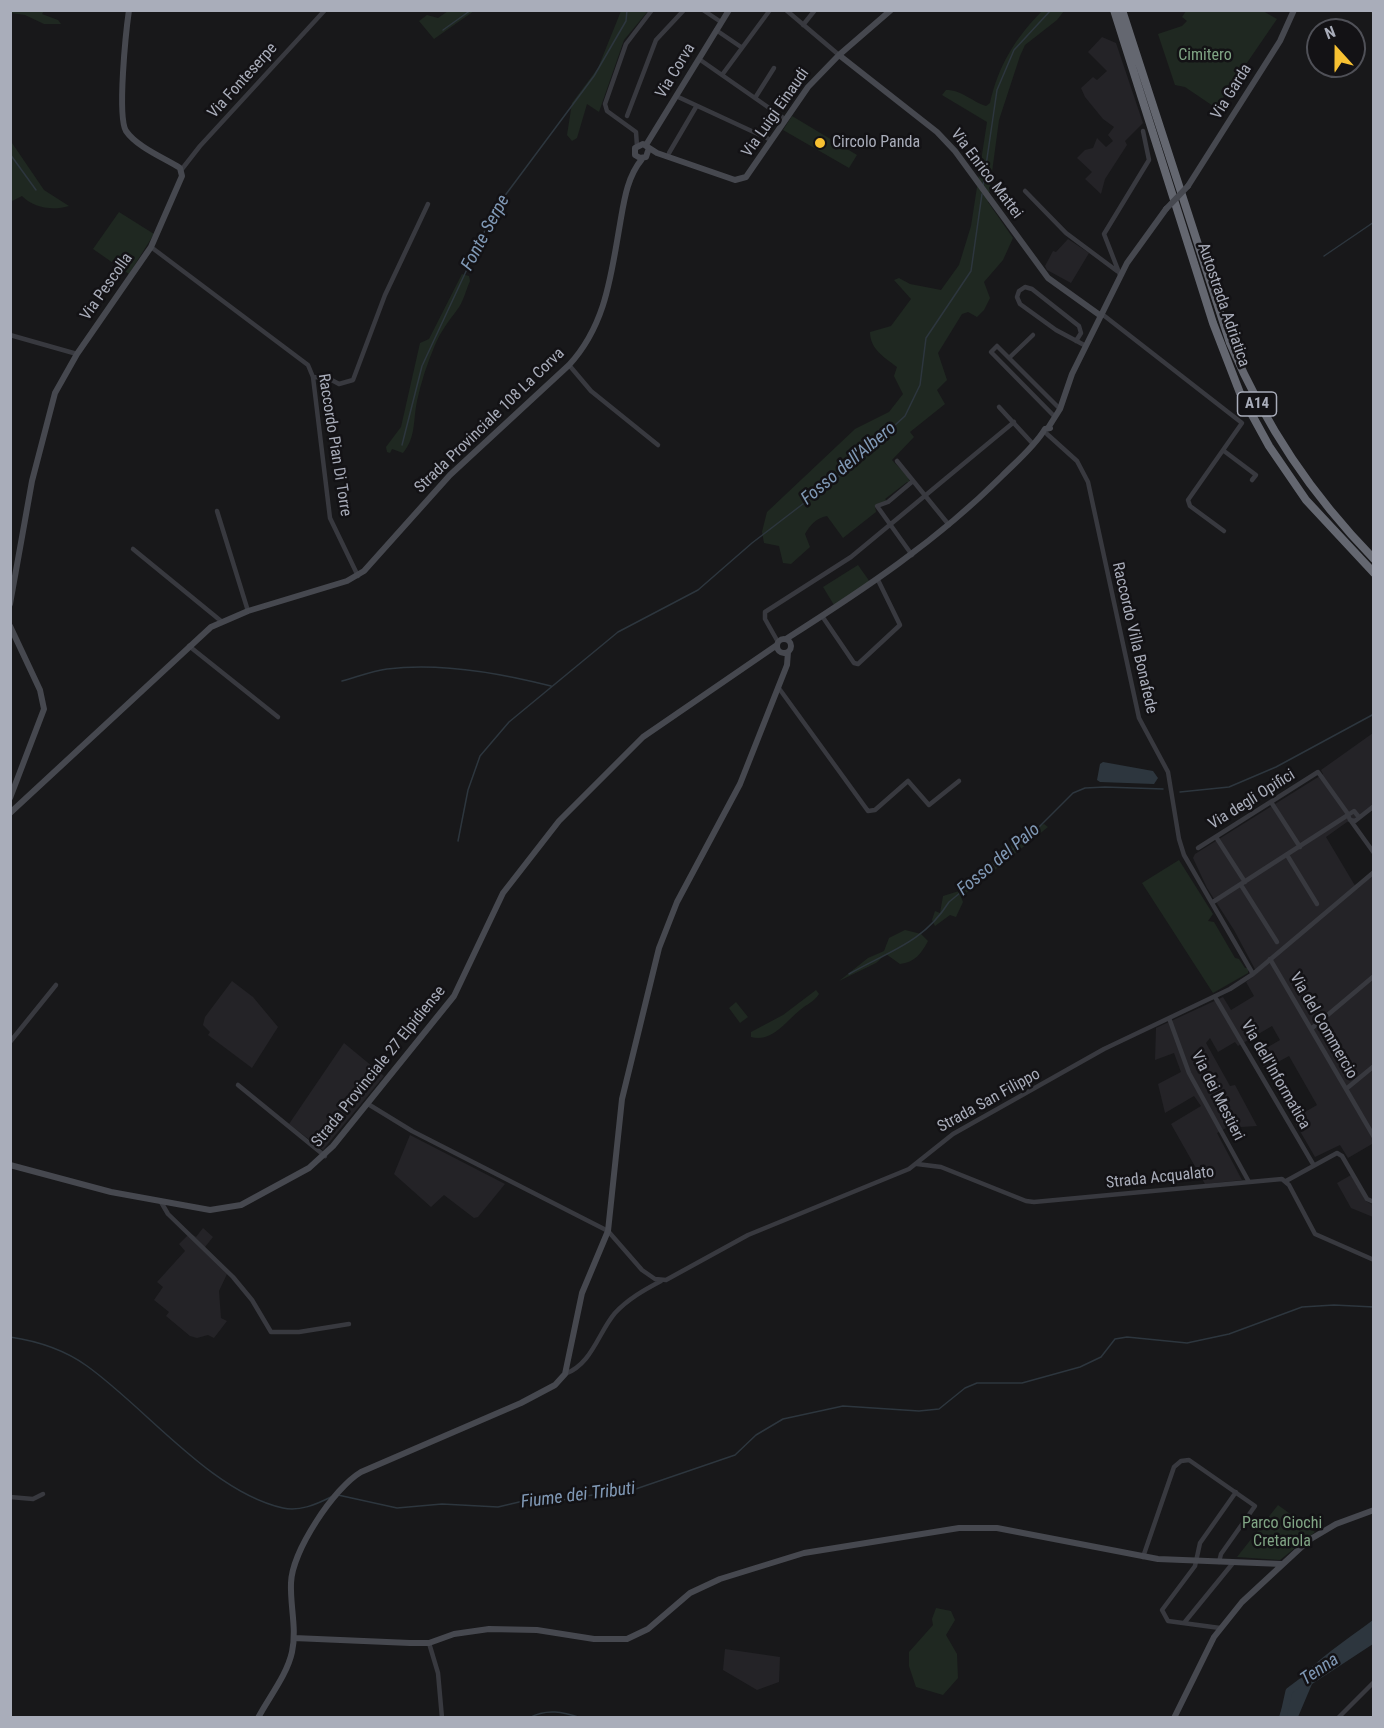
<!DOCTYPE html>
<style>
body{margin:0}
#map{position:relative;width:1384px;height:1728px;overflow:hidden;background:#18181a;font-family:"Roboto Condensed",sans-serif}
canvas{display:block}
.frame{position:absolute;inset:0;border:12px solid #a9adba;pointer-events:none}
.north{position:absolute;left:1306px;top:18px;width:60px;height:60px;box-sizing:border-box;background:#131215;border:2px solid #4f5057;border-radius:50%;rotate:339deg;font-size:16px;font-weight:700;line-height:24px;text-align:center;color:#a9adba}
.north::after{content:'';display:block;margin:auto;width:21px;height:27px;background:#f7c132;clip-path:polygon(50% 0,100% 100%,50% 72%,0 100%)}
</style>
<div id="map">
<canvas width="1384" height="1728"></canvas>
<div class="frame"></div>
<div class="north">N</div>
</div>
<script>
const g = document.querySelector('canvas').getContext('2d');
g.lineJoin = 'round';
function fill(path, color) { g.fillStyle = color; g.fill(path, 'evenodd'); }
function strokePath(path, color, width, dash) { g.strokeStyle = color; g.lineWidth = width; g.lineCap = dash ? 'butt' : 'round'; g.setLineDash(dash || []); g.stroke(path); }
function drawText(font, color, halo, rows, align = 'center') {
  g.font = font + ' "Roboto Condensed",sans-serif'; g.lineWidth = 5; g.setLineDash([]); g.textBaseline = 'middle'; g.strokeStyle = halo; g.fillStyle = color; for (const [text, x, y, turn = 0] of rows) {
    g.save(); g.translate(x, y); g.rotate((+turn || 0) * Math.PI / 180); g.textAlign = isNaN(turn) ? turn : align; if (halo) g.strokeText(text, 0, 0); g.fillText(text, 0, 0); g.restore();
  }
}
fill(new Path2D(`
 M1102,37l14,6 27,80 -18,18 2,4 -22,34 -4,15 -16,-15 7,-7 -15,-14 8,-8 8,-2 4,-10 9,9 7,-6 -5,-6 6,-8 -11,-8 -18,-22 -4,-9 12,-11 4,3 10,-9 -19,-19z
 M1068,239l21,14 -18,30 -24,-13 -2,-4 8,-15 3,1z
 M1373,733v77l-12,8 -14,4 -21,15 31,52 16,-14v272l-1,-3 -24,14 -8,-13 -25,12 -22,-38 24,-14 -28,-49 -24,13 -9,-15 24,-14 -8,-14 -34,20 -3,-4 -17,10 -8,-14 -4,5 24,43 5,-1 22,41 -31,2 -9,5 25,47 -37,4 -34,-60 30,-18 -7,-10 -29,17 -7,-29 23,-12 -7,-19 -19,7 1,-32 67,-31 8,13 23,-14 -8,-14 11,-9 -23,-43 -27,-42 -14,-30 2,-4 128,-80 -2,-4z
 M232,981l21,16 25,30 -26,41 -44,-33 2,-3 -7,-7 2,-8z
 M344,1043l40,33 -61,74 -34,-26z
 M410,1135l95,49 -27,33 -4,1 -30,-23 -13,12 -37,-33z
 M1351,1175l15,26 7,4v12l-22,-9 -14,-25z
 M203,1228l10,9 -8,10 22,27 -8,17 2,27 6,3 -13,17 -6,-3 -11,3 -7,-2 -24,-20 3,-4 -15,-12 9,-13 -6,-5 28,-31 -6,-7 11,-11 6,4z
 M725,1649l55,8 -1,25 -22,8 -34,-20z`), '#242327');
fill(new Path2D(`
 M11,10l33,1 -2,3 16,6 3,4h-17l-19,-9 -14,-2z
 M448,11h26l-40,28 -15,-18 8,-6 11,3z
 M621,11h27l-24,29 -25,72 -12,-8 -10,34 -5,3 -5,-6 5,-32 26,-35z
 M1042,11h22l-7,9 -32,25 -5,11 -21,64 -11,82 25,36 -10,22 -19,22 6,16 -6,12 -7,7 -9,-5 -6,2 -24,39 9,27 -10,10 8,14 -35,28 4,5 -22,23 16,17 2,6 -3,-1 -22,17 2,2 -12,5 1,6 -33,26 -16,-22c-11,2 -17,9 -22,18l5,13 -19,17 -8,-1 -4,-17 -15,-3 -2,-11 5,-20 88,-83 34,-17 14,-18 -9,-18 3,-9c-13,-10 -27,-18 -27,-35l21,-6 20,-27 -17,-19 5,-2 11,6 31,6 18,-25 12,-39 16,-104 -45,-27 4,-5c16,0 25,11 40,16l4,-3c8,-37 26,-66 52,-92z
 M1186,11h77l14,8 -61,89 -31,-21 -10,-2 -17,-51 24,-8 5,-5 -5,-4z
 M792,116l65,39 -8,13 -66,-38z
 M10,140l34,50 25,16c-17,5 -35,2 -47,-10l-10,5z
 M119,212l35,22 -25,40 -36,-25z
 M462,274l7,2 1,5c-4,9 -7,22 -13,29 -9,12 -16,21 -22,35 -8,19 -14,37 -18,56 -4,20 -1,36 -14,52l-11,-4 -2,4 -3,-1 -1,-5 15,-20 19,-84 9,-4z
 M858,565l12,17 -36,23 -11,-18z
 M1044,824l4,3 -87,70 2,5 -7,15 -6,-2 -15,11 -3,-6 3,-9 5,2 3,-17 16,-5 70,-61z
 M1179,860l34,54 -5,7 6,1 21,36 4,1 6,9h3v5l-35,20 -71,-110z
 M905,930l16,4 7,7c-7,13 -13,21 -28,23l-14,-10 -10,9 -37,18 29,-23 16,-7 5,-13z
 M816,990l3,4c-5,8 -12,10 -19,16 -14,11 -28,33 -49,27v-5l32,-17z
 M736,1002l12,15 -8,6 -11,-15z
 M1278,1505l37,27 -35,28 -43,-3z
 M936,1608l15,3 4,9 -9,15 11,19 1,24 -15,17 -27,-8 -7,-21v-14l24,-27 -1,-6z`), '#1f2821');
fill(new Path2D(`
 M1103,762l50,9 5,7 -4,6 -54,-2 -3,-2 3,-16z
 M1373,1620v24l-61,40 -14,33h-19c13,-45 59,-70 94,-97z`), '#2d363e');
strokePath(new Path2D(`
 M443,30l28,-20
 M10,154l26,36
 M983,186l14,-96 17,-40 37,-40
 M1324,256l50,-34
 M402,445l20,-79 73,-157 99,-133 32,-55 1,-11
 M342,681c15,-4 30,-10 45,-12 54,-7 113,4 164,17
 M1180,792l49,-5 47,-20 98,-53
 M458,841l10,-51 12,-34 29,-34 109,-90 80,-42 54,-47 86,-66 67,-61 15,-31 6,-47 45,-67 11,-77
 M849,974c40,-23 74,-31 100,-72l86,-71 38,-38 12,-5 20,-1 58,2
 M10,1337c27,4 55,13 77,29 59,42 124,126 196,142 16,4 34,-4 48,-11
 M338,1495l59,13 45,-4 56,3 38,-9 26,2 49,-8 13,1 111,-38 21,-20 27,-16 60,-13 76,5 20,-2 26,-21 12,-5h45l58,-16 21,-10 14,-18 12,-2 60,6 42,-9 73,-27 32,-2 40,2
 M529,1718c18,-10 34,-6 52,0`), '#2d363e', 1.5);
strokePath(new Path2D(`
 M1283,1718l6,-27 12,-9`), '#2d363e', 7);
strokePath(new Path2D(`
 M703,10l18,12
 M786,10l53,45
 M1372,10l2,1
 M803,25l12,-15
 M716,30l25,17
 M699,59l86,60
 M722,75l48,-65
 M676,96l95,44
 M755,98l19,-30
 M627,116l29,-76 28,-30
 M637,146l-1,-14 -29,-21 -2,-7 21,-60 26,-34
 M669,153l27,-46
 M182,169l18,-23 125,-136
 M1025,191l41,42 51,38
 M151,247l157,118 5,12 17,141 28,58
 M1120,275l-16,-41 45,-74 -6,-29
 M1102,314l140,109 -54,77 2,6 34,25
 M10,335l67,19
 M1076,341l5,-8 -2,-7 -47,-37 -7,-2 -6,4 -2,6 3,7 36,26 30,16
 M1009,358l24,-23
 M569,365l22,26 67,54
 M313,377l15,1 11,6 14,-4 32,-85 43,-91
 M999,407l34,37
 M1055,417l-64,-65 6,-6 63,63
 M1047,434l30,27 11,21 51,236 29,54 11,67 5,16 69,119
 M1224,451l32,24 -4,5
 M897,461l52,64
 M217,511l31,100
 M133,549l88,72
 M912,555l-35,-49 11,-4 25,-21
 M822,616l32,47 4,1 42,-39 -22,-45
 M778,642l-13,-23v-7l86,-55 163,-135
 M189,646l89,71
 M778,687l90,124 7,-1 33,-29 21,24 30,-24
 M1271,802l29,45
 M1358,816l-4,-5 -6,4 2,5 5,1 19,-15
 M1351,821l23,32
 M1216,837l29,45
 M1198,848l120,-76 30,42
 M1287,855l30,49
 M1241,885l36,57
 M1213,902l135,-87
 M1270,959l104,178
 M1215,997l98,167
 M1169,1018l20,55 60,109
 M1311,1029l63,-53
 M10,1042l46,-57
 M238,1085l87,71
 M1346,1089l28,-23
 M368,1104l44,27 196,100 34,39 13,9 11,1 82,-45 161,-66 44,-35 151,-85 126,-60 23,-15 121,-102
 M917,1164l24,3 85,34 8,1 248,-23 7,6 26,49 59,26
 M1286,1181l51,-28 5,3 25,43 7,3
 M161,1202l7,12 65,63 19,23 19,32h28l50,-8
 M565,1374c27,-10 33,-41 50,-61 13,-14 29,-23 46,-32
 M10,1497l23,2 10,-5
 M1143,1557l31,-90 7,-6 8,-1 66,46 -34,48 -2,8
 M1184,1623l49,-60
 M1220,1628l-52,-7 -6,-11 33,-44 5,-23 36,-51
 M429,1643l9,30 4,45
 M1338,1718l36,-36`), '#38393f', 4.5);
strokePath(new Path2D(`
 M839,55l98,77 18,19 93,127 53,38
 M646,145l83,-135
 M649,148l-3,9 -6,1 -5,-3v-7l8,-4 14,9 78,27 11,-3 62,-90 31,-32 52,-45
 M1188,186l92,-145 14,-31
 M1048,428l12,-19 12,-35 55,-111 39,-54
 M10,604l22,-123 23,-88 22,-39 74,-107 31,-71 -2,-8c-16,-10 -43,-21 -54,-37 -9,-15 0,-100 3,-121
 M10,626l30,64 4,19 -34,89
 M777 646a7 7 0 1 1 14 0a7 7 0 1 1-14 0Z
 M786,639c77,-49 151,-98 216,-163 14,-14 33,-30 43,-47l5,-1
 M10,813l201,-186 37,-16 99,-30 17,-10 86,-96 119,-110c37,-40 42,-90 51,-141 4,-23 7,-47 22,-65
 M10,1165l101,27 99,18 31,-5 68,-37 24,-22 121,-150 49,-103 56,-72 84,-84 134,-92
 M294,1638l116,5h19l25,-9 35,-5 48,1 57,9h33l21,-10 42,-36 30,-14 84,-26 155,-25h38l161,31 124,5
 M258,1718c11,-21 29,-43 34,-66 5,-23 -2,-46 -1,-69 1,-32 43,-95 70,-111l160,-69 34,-18 10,-11 17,-81 26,-62 14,-132 37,-151 18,-46 63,-118 47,-119 1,-13
 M1174,1718l40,-81 28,-35 67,-62 27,-16 38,-14`), '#46484f', 6);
strokePath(new Path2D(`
 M1114,10l99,313 27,70 29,53 37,54 68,73
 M1122,10l108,333c36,84 81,151 144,216`), '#646770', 8);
strokePath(new Path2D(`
 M1166,209l22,-23`), '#46484f', 6);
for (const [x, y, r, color] of [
 [820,143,6,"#f7c132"]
]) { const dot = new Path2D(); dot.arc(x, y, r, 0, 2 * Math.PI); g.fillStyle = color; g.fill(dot); strokePath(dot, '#131215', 2); }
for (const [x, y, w] of [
 [1257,404,39]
]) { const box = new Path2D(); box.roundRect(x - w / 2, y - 12, w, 24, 4.5); g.fillStyle = '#131215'; g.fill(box); strokePath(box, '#a9adba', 1.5); }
drawText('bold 15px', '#a9adba', null, [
 ["A14",1257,404]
]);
drawText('16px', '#80a585', '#131215', [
 ["Cimitero",1205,56],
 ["Parco Giochi",1282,1524],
 ["Cretarola",1282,1542]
]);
drawText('16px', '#a9adba', '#131215', [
 ["Via Corva",676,71,-59],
 ["Via Fonteserpe",243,81,-48],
 ["Via Garda",1232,92,-58],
 ["Via Luigi Einaudi",776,113,-55],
 ["Via Enrico Mattei",986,174,53],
 ["Via Pescolla",107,287,-55],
 ["Autostrada Adriatica",1223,305,71],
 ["Strada Provinciale 108 La Corva",490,421,-44],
 ["Raccordo Pian Di Torre",334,445,81],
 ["Raccordo Villa Bonafede",1134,638,77],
 ["Via degli Opifici",1252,800,-32],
 ["Via del Commercio",1323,1026,60],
 ["Strada Provinciale 27 Elpidiense",379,1067,-51],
 ["Via dell'Informatica",1275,1075,60],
 ["Via dei Mestieri",1217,1096,63],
 ["Strada San Filippo",989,1101,-29],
 ["Strada Acqualato",1160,1178,-6]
]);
drawText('16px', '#a9adba', '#131215', [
 ["Circolo Panda",832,143]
], 'left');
drawText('italic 18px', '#8099b6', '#131215', [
 ["Fonte Serpe",486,233,-62],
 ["Fosso dell'Albero",849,464,-40],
 ["Fosso del Palo",999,860,-40],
 ["Fiume dei Tributi",578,1496,-7],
 ["Tenna",1320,1670,-34]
]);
</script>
